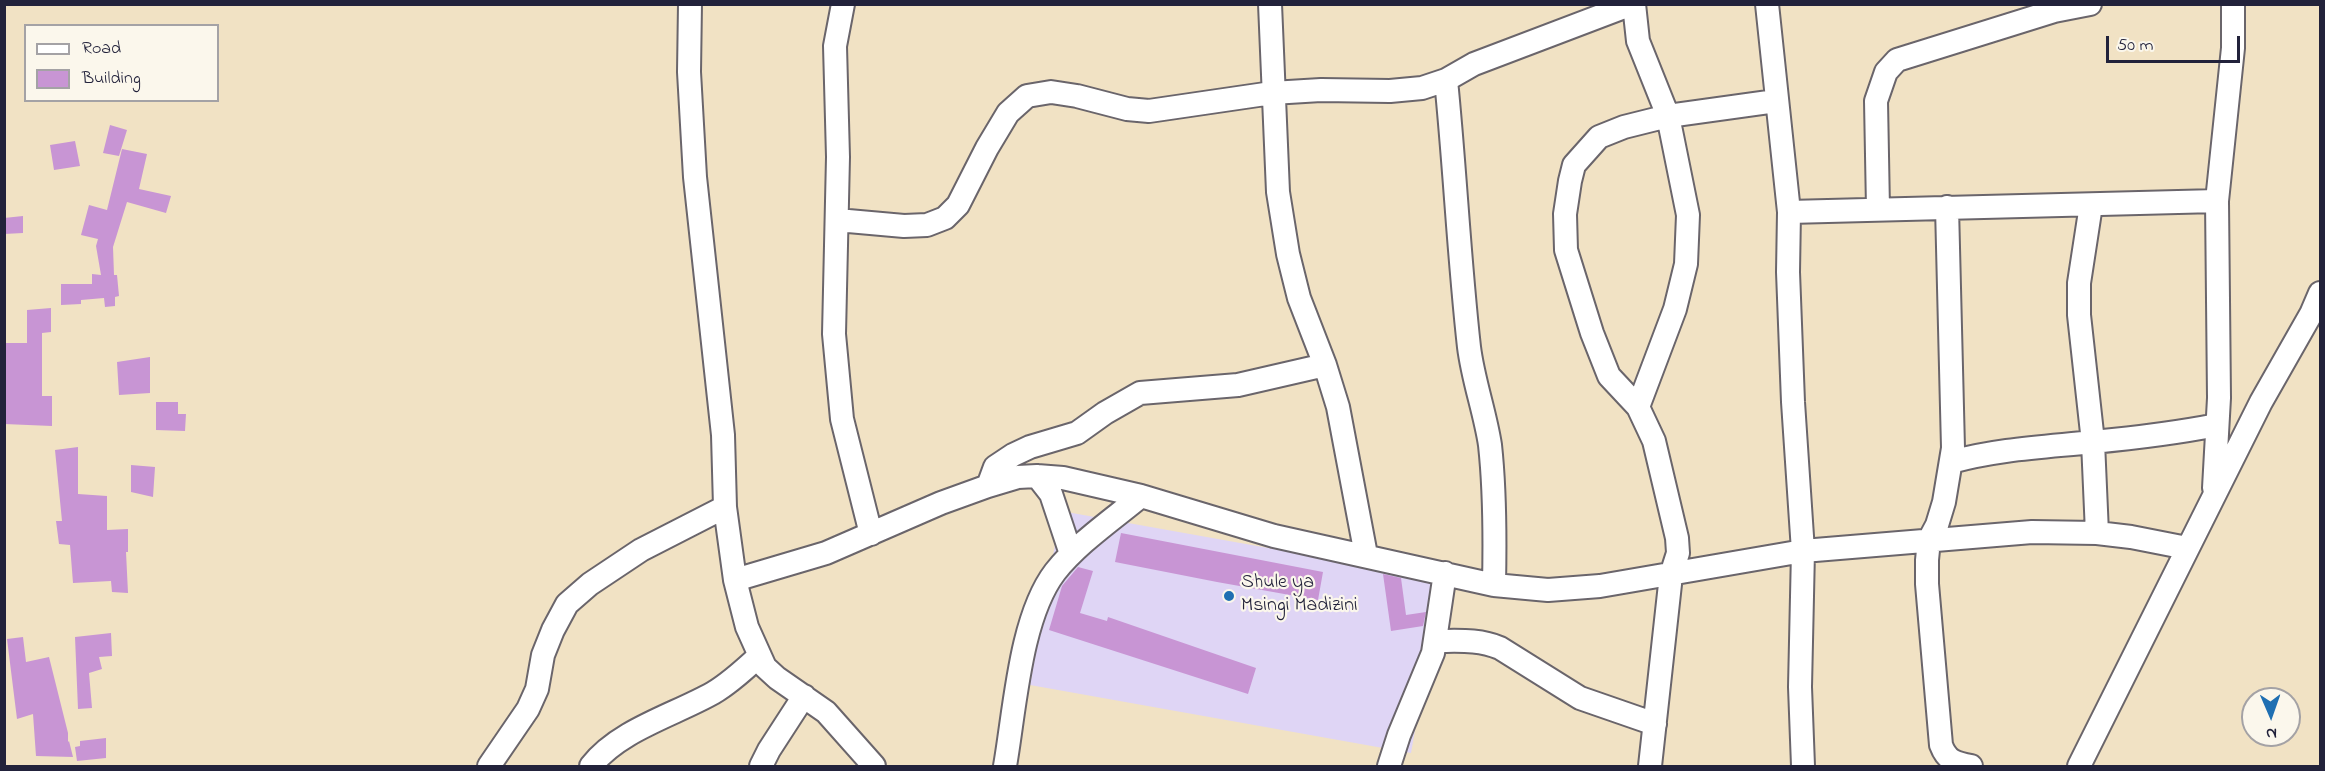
<!DOCTYPE html>
<style>
body{margin:0}
#map{position:relative;width:2325px;height:771px;overflow:hidden;background:#f1e2c4;font-family:"Indie Flower",sans-serif}
canvas{display:block}
.frame{position:absolute;inset:0;border:6px solid #22223b;pointer-events:none}
.legend{position:absolute;left:24px;top:24px;width:195px;height:78px;box-sizing:border-box;background:#fbf7ec;border:2px solid #a4a2a5;margin:0;padding:8px 10px;list-style:none;font-size:18px;color:#22223b}
.legend li{display:flex;align-items:center;gap:12px;height:30px}
.legend b{width:30px;border:2px solid #a4a2a5}
.north{position:absolute;left:2241px;top:687px;width:60px;height:60px;box-sizing:border-box;background:#fbf7ec;border:2px solid #a4a2a5;border-radius:50%;rotate:178deg;font-size:16px;font-weight:700;line-height:24px;text-align:center;color:#22223b}
.north::after{content:'';display:block;margin:auto;width:21px;height:27px;background:#1f6fb2;clip-path:polygon(50% 0,100% 100%,50% 72%,0 100%)}
.scale{position:absolute;left:2106px;top:36px;width:134px;height:27px;box-sizing:border-box;border:3px solid #22223b;border-top:0;padding-left:8px;font-size:18px;line-height:21px;white-space:nowrap;color:#22223b;-webkit-text-stroke:4px #fbf7ec;paint-order:stroke}
</style>
<div id="map">
<canvas width="2325" height="771"></canvas>
<div class="frame"></div>
<ul class="legend">
<li><b style="height:8px;background:#fff"></b>Road</li>
<li><b style="height:16px;background:#c895d4"></b>Building</li>
</ul>
<div class="north">N</div>
<div class="scale">50 m</div>
</div>
<script>
const g = document.querySelector('canvas').getContext('2d');
g.lineJoin = 'round';
function fill(path, color) { g.fillStyle = color; g.fill(path, 'evenodd'); }
function strokePath(path, color, width, dash) { g.strokeStyle = color; g.lineWidth = width; g.lineCap = dash ? 'butt' : 'round'; g.setLineDash(dash || []); g.stroke(path); }
function drawText(font, color, halo, rows, align = 'center') {
  g.font = font + ' "Indie Flower",sans-serif'; g.lineWidth = 4.5; g.setLineDash([]); g.textBaseline = 'middle'; g.strokeStyle = halo; g.fillStyle = color; for (const [text, x, y, turn = 0] of rows) {
    g.save(); g.translate(x, y); g.rotate((+turn || 0) * Math.PI / 180); g.textAlign = isNaN(turn) ? turn : align; if (halo) g.strokeText(text, 0, 0); g.fillText(text, 0, 0); g.restore();
  }
}
fill(new Path2D(`
 M1061,511l381,68 -31,174 -381,-68z`), '#dfd5f5');
fill(new Path2D(`
 M110,125l17,5 -8,26 -16,-3z
 M75,141l5,25 -26,4 -4,-25z
 M122,149l25,5 -8,35 32,7 -5,17 -39,-11 -14,45 1,28h3l2,21 -4,1v9l-10,1 -1,-9 -23,2v4l-20,1v-21h31v-10l9,1 -5,-29 2,-7 -17,-4 8,-30 18,5z
 M23,216v17l-19,1v-16z
 M51,308v24l-9,1v63h10v30l-48,-2v-81h23v-33z
 M150,357v36l-31,2 -2,-33z
 M156,402h22v12h8l-1,17 -29,-1z
 M78,447v47l29,2v34l21,-1v23h-2l2,41 -16,-1 -1,-11 -38,2 -3,-38 -11,-1 -3,-23h6l-7,-71z
 M131,465l24,2 -2,30 -22,-5z
 M1121,533l202,39 -5,28 -101,-18 -102,-20z
 M1078,567l15,4 -13,42 27,8 1,-4 148,51 -8,26 -199,-64 13,-44z
 M1383,574l18,4 5,37 20,-3 -3,14 -32,5z
 M111,633l1,23 -13,1 3,12 -13,4 3,35 -14,1 -3,-72z
 M23,637l3,25 23,-5 19,76v9l1,-1 4,16 -37,-1 -3,-42 -16,5 -10,-80z
 M106,738v20l-29,3 -2,-14 5,-1v-5z`), '#c895d4');
const minor = new Path2D(`
 M690,4l-1,68 6,105 28,258 2,72 10,73 12,47 18,40 12,11 49,34 48,54
 M843,4l-8,42 3,111 -4,177 8,85 29,115
 M1270,4l8,188 10,62 11,44 26,67 13,42 28,148
 M1634,4l4,37 30,75 20,99 -2,49 -11,45 -37,98
 M1767,4l22,208 -1,60 5,130 10,149 -3,136 3,79
 M1446,80c9,89 13,178 23,267 4,33 16,65 21,98 5,46 5,94 4,140
 M2091,205l-12,78v32l14,127 4,91
 M1947,207l6,241 -9,54 -7,23 -8,15 -2,20v24l14,161c6,16 14,18 30,21
 M1878,209l-2,-108 10,-29 11,-12 157,-49 36,-7
 M1789,212l428,-11
 M837,220l67,6 23,-1 18,-7 13,-13 29,-57 21,-35 19,-17 24,-4 26,4 50,13 22,2 123,-18 49,-3 69,1 32,-3 24,-8 28,-16 158,-60
 M1951,462c47,-13 94,-15 142,-20 42,-4 83,-9 124,-17
 M1037,476l14,18 20,60
 M988,486l7,-19 18,-12 17,-8 47,-14 28,-20 35,-20 98,-8 87,-20
 M2214,488l5,-90 -2,-197 16,-153v-44
 M735,580l91,-27 115,-50 47,-17 30,-9 19,-1 26,2 78,18 133,40 220,49 54,5 52,-4 203,-35 229,-19 65,1 34,4 56,11
 M1436,641c22,0 43,-2 64,7l80,50 75,26
 M489,766l39,-57 9,-20 6,-34 10,-25 14,-26 23,-20 51,-34 84,-43
 M591,766c28,-36 83,-51 122,-73 17,-10 32,-24 46,-37
 M761,766l8,-16 35,-54
 M1005,766c10,-57 15,-148 50,-194 23,-29 57,-52 86,-76
 M1389,766l10,-31 34,-82 12,-80
 M1650,766l21,-191 7,-22 -1,-15 -23,-97 -16,-34 -29,-31 -17,-43 -26,-83 -1,-36 5,-33 4,-16 25,-28 25,-10 44,-11 108,-15
 M2079,766l182,-364 50,-88 9,-21`);
strokePath(minor, '#6a656b', 26);
strokePath(minor, '#fff', 22);
for (const [x, y, r, color] of [
 [1229,596,6,"#1f6fb2"]
]) { const dot = new Path2D(); dot.arc(x, y, r, 0, 2 * Math.PI); g.fillStyle = color; g.fill(dot); strokePath(dot, '#fbf7ec', 2); }
drawText('20px', '#22223b', '#fbf7ec', [
 ["Shule ya",1241,584],
 ["Msingi Madizini",1241,607]
], 'left');
</script>
